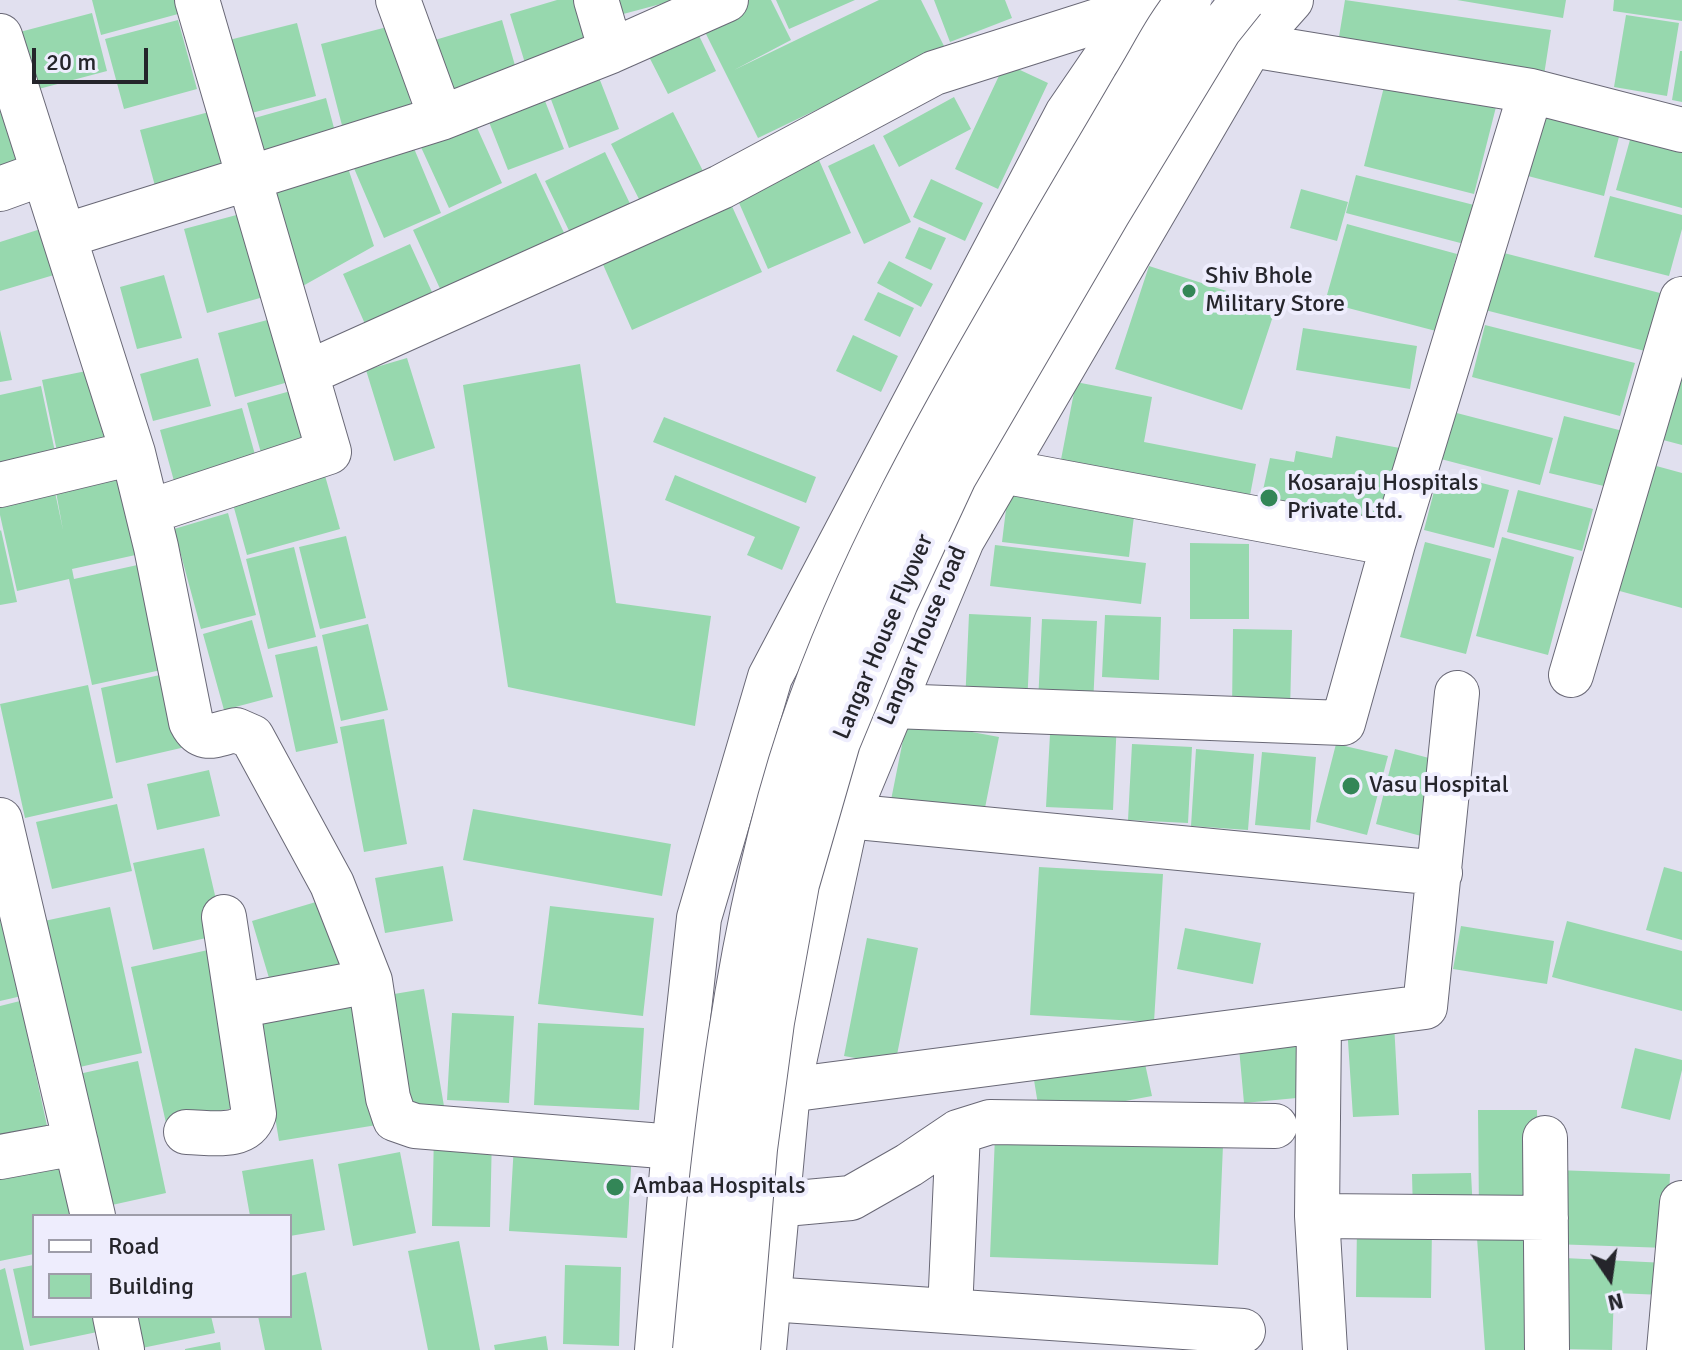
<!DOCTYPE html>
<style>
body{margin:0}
#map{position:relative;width:1682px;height:1350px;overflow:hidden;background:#e1e0ef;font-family:Signika,sans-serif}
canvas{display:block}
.legend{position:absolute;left:32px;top:1214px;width:260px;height:104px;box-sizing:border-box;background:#eeedfd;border:2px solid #9e9da9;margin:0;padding:10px 14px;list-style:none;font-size:24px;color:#25252b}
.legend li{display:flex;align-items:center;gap:16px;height:40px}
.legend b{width:40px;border:2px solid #9e9da9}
.north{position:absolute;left:1570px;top:1238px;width:80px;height:80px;-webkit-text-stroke:6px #eeedfd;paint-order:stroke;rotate:167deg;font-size:22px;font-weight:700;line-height:32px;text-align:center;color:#25252b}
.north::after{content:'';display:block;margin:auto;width:28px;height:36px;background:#25252b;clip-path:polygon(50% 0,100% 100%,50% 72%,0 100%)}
.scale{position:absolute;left:32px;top:48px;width:116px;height:36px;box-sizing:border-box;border:4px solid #25252b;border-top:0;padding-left:10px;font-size:24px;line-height:28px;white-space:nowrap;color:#25252b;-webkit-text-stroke:6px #eeedfd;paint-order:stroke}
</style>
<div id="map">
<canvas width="1682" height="1350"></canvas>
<ul class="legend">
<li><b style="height:10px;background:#fff"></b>Road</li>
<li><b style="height:22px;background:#97d8ae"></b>Building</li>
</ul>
<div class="north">N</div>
<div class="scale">20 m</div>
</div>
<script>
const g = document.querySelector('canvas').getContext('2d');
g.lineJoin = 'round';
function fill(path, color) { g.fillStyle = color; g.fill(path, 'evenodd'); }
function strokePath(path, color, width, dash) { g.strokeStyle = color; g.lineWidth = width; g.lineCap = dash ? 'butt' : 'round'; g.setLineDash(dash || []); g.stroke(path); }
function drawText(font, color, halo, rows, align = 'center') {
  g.font = font + ' Signika,sans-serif'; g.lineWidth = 8; g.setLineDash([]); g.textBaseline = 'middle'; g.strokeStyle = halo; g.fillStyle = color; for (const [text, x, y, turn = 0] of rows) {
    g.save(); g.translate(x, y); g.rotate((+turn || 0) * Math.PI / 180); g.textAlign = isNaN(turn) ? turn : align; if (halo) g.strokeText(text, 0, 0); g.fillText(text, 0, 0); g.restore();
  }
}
fill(new Path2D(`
 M92,0h83l3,14 -77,21z
 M557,0h27l15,52 -71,21 -18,-59z
 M608,0h64v1l-60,16z
 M744,0h27l20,40 -57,30 145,-70h42l24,48 -187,90 -58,-116z
 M776,0h79l-66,29z
 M934,0h71l7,18 -62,24z
 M1345,0l206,30 -7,45 -206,-32z
 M1457,0h109l-3,18z
 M1614,0h68v21l-69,-10z
 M92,13l15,58 -76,20 -15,-58z
 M1626,15l53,8 -12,73 -53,-9z
 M178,20l19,69 -73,20 -19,-70z
 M502,20l16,56 -67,19 -16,-55z
 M692,21l24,50 -48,23 -25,-49z
 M297,23l19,73 -72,19 -19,-74z
 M391,26l24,93 -70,18 -24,-93z
 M1680,51h2v51l-10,-2z
 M1005,63l43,20 -50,106 -43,-20z
 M0,69l28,92 -28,8z
 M598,75l21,54 -50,19 -20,-54z
 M1386,79l110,28 -22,87 -110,-28z
 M954,97l17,32 -72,38 -16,-31z
 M326,98l12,45 -74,21 -13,-45z
 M545,101l19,48 -56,21 -19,-48z
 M1547,106l75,19 -18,71 -76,-20z
 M213,111l14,55 -72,20 -15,-56z
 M673,112l31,61 -62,32 -31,-61z
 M474,121l28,62 -53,25 -29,-63z
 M1633,129l49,12v67l-66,-18z
 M408,134l33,79 -57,25 -34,-79z
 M874,144l37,78 -47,22 -36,-78z
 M605,152l30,62 -60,29 -30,-62z
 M344,156l30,90 -73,41 -33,-107z
 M819,160l32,73 -83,36 -32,-73z
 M536,173l30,64 -124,56 -29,-63z
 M1356,175l122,31 -10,39 -122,-32z
 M931,179l52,24 -18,38 -52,-24z
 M1301,189l47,13 -11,39 -47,-13z
 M1610,196l72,19v14l-13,47 -75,-19z
 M730,202l32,70 -130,58 -31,-70z
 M244,213l23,83 -60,17 -23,-84z
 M1347,224l110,30 -21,77 -111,-29z
 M50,226l14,46 -64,19v-49z
 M919,227l27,11 -15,32 -26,-12z
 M410,244l27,59 -68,30 -26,-59z
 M1500,252l160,41 -15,58 -160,-41z
 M889,261l44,23 -12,23 -44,-24z
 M1149,266l127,41 -34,103 -127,-41z
 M164,275l18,63 -45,11 -17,-62z
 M878,292l36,16 -14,29 -36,-17z
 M275,318l17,63 -57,16 -17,-64z
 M1485,325l150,38 -15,53 -148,-39z
 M1303,328l114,18 -7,43 -114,-19z
 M0,330l12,50 -12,2z
 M853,335l45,21 -17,36 -45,-21z
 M198,358l13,48 -58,15 -13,-47z
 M407,358l28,90 -41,13 -28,-91z
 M580,364l36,239 95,13 -16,110 -187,-39 -45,-302z
 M101,368l16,81 -58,12 -17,-81z
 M1664,374l18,5v66l-34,-9z
 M1076,382l76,15 -8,45 112,22 -9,47 -189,-36z
 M41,386l17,80 -58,13v-84z
 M298,389l16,57 -51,14 -16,-57z
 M242,408l17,61 -82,23 -17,-62z
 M1449,411l104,27 -13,47 -103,-27z
 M1564,416l59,15 -15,56 -59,-14z
 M664,417l152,60 -10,26 -153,-61z
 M1336,436l69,13 -17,89 -130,-25 12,-55 24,4 2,-11 36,7z
 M1649,464l33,9v135l-66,-18z
 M120,467l20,87 -68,15 2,10 77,-17 24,105 -83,18 -23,-106 -52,12 -17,-76v-26l52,-11 11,52 -9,-49z
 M324,472l16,57 -93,26 -16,-58z
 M1439,472l70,18 -15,58 -70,-18z
 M675,475l125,52 -18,43 -35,-15 8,-18 -90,-37z
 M1518,490l75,19 -11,42 -75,-19z
 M1008,493l127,15 -6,49 -127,-15z
 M228,513l28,102 -55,14 -27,-100z
 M1,530l16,72 -17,3v-74z
 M346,536l20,82 -46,11 -21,-82z
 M1502,537l72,20 -26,98 -72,-19z
 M1425,542l66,17 -25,95 -66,-17z
 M1190,543l59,1v75h-59z
 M995,545l151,18 -5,41 -151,-18z
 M294,547l22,90 -48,12 -22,-90z
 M969,614l62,3 -4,90 -62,-3z
 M1105,615l56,2 -2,63 -57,-3z
 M1042,619l55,2 -4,84 -55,-2z
 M252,620l21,77 -49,13 -21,-76z
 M368,624l20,86 -47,11 -19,-86z
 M1233,629l59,1 -2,82 -58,-2z
 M317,646l21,97 -42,9 -21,-97z
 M178,671l16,74 -78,18 -15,-75z
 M88,685l25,113 -88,20 -25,-114z
 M1051,716l66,3 -4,91 -67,-3z
 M384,719l23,125 -43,8 -24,-125z
 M907,720l92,17 -16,81 -92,-18z
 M1132,744l60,3 -4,76 -60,-3z
 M1336,744l52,12 -21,79 -51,-13z
 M1196,749l58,5 -6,76 -57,-4z
 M1395,749l49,13 -19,75 -49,-13z
 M1262,752l54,5 -6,73 -55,-5z
 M209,770l11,46 -63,14 -10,-46z
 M117,804l15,67 -80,18 -16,-67z
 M473,809l198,35 -9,52 -199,-36z
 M204,848l20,86 -71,16 -20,-87z
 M443,866l10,55 -68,12 -10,-55z
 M1039,867l124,7 -9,148 -124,-7z
 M1664,867l18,5v68l-36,-10z
 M0,883l26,112 -26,6z
 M336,896l20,67 -84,25 -20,-67z
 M550,906l104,12 -11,98 -105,-12z
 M110,907l32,146 -80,18 -32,-147z
 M1567,921l115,30v60l-130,-34z
 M1461,926l93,15 -7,43 -94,-15z
 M1185,928l76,15 -8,41 -76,-15z
 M867,938l51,10 -23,117 -51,-9z
 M208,950l34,156 -76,17 -35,-156z
 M424,989l21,123 -43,8 -20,-124z
 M368,994l21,129 -110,18 -21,-128z
 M20,1001l29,134 -49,11v-140z
 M452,1013l62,3 -5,87 -62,-3z
 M538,1023l106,5 -5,82 -105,-5z
 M1394,1023l5,92 -46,2 -6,-91z
 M1302,1041l5,56 -63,6 -5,-55z
 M1635,1048l47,12v10l-12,50 -49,-12z
 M1144,1059l8,37 -112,21 -6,-37z
 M138,1061l28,132 -72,16 -29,-132z
 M1478,1110h59l1,103 -59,1z
 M434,1132l58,1 -2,94 -58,-1z
 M995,1136l228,9 -5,120 -228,-8z
 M514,1144l118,6 -5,88 -118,-7z
 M400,1152l16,81 -63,13 -15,-82z
 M313,1159l12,71 -35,6v-20h-40l-8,-45z
 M59,1162l12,54h-37v38l-34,7v-85z
 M1555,1170l115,4 -3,74 -115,-4z
 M1471,1173l2,39 -60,2 -1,-40z
 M1357,1225l75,1 -1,72 -75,-1z
 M1538,1234l8,116h-61l-8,-112z
 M459,1241l21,109h-52l-20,-99z
 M1564,1258l102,5 -2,32 -50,-2 -2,57 -51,-1z
 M34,1265v51h65l3,15 -72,15 -17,-77z
 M565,1265l56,2 -2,79 -56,-2z
 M5,1268l19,82h-24v-80z
 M306,1272l16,78h-57l-7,-34h32v-40z
 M135,1316h76l4,17 -73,15z
 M546,1336l2,14h-53l-1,-5z
 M220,1342l1,8h-36v-1z`), '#97d8ae');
const minor = new Path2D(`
 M398,0l43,118
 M596,0l15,51
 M0,36l133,417 23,94 35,175c11,22 25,12 45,8l16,7 80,147 38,97 18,117 7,21 20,7 259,21
 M1251,45l280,46 151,39
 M0,189l44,-16
 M64,236l377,-118 170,-67 115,-51
 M307,373l414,-186 213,-114 204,-65 -3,-8
 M1002,471l391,73
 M0,485l133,-32
 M148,512l181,-60 -132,-452
 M1571,675l111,-376
 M893,706l450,17 50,-179 138,-453
 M847,816l593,57
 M0,820l93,396
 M238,1006l132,-25
 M1319,1021l-2,195 8,134
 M788,1090l637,-83 32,-314
 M186,1132c24,0 59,9 68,-18l-30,-197
 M1545,1138l2,212
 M0,1157l76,-14
 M778,1202l18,1 55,-5 58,-33 49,-33 32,-10 285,4
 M1317,1216l229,2
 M769,1299l474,32
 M950,1311l8,-179
 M115,1316l7,34
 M1669,1350l13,-147`);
const major = new Path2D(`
 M657,1350l17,-203 25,-229 71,-241 297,-563 78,-114
 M764,1350l24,-260 59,-274 115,-276 289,-495 40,-45`);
strokePath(minor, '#696876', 46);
strokePath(major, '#696876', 46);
strokePath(minor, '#fff', 44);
strokePath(major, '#fff', 44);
const highwayBridge = new Path2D(`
 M695,1350c19,-208 40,-421 106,-620 56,-168 145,-320 233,-472 33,-58 67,-114 100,-171 18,-29 33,-61 55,-87
 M738,1350l17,-201 17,-127 25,-138 41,-142 58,-140 58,-125 154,-264 111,-183 24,-30`);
strokePath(highwayBridge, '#696876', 46, []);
strokePath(highwayBridge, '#fff', 44);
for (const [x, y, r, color] of [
 [1189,291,8,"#338657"],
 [1269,498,10,"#338657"],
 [1351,786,10,"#338657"],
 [615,1187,10,"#338657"]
]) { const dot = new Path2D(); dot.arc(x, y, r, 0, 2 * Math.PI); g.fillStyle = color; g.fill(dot); strokePath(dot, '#eeedfd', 3); }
drawText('24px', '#25252b', '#eeedfd', [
 ["Shiv Bhole",1205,277],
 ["Military Store",1205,305],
 ["Kosaraju Hospitals",1287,484],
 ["Private Ltd.",1287,512],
 ["Vasu Hospital",1369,786],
 ["Ambaa Hospitals",633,1187]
], 'left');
drawText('24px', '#25252b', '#eeedfd', [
 ["Langar House road",923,636,-67],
 ["Langar House Flyover",884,637,-67]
]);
</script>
